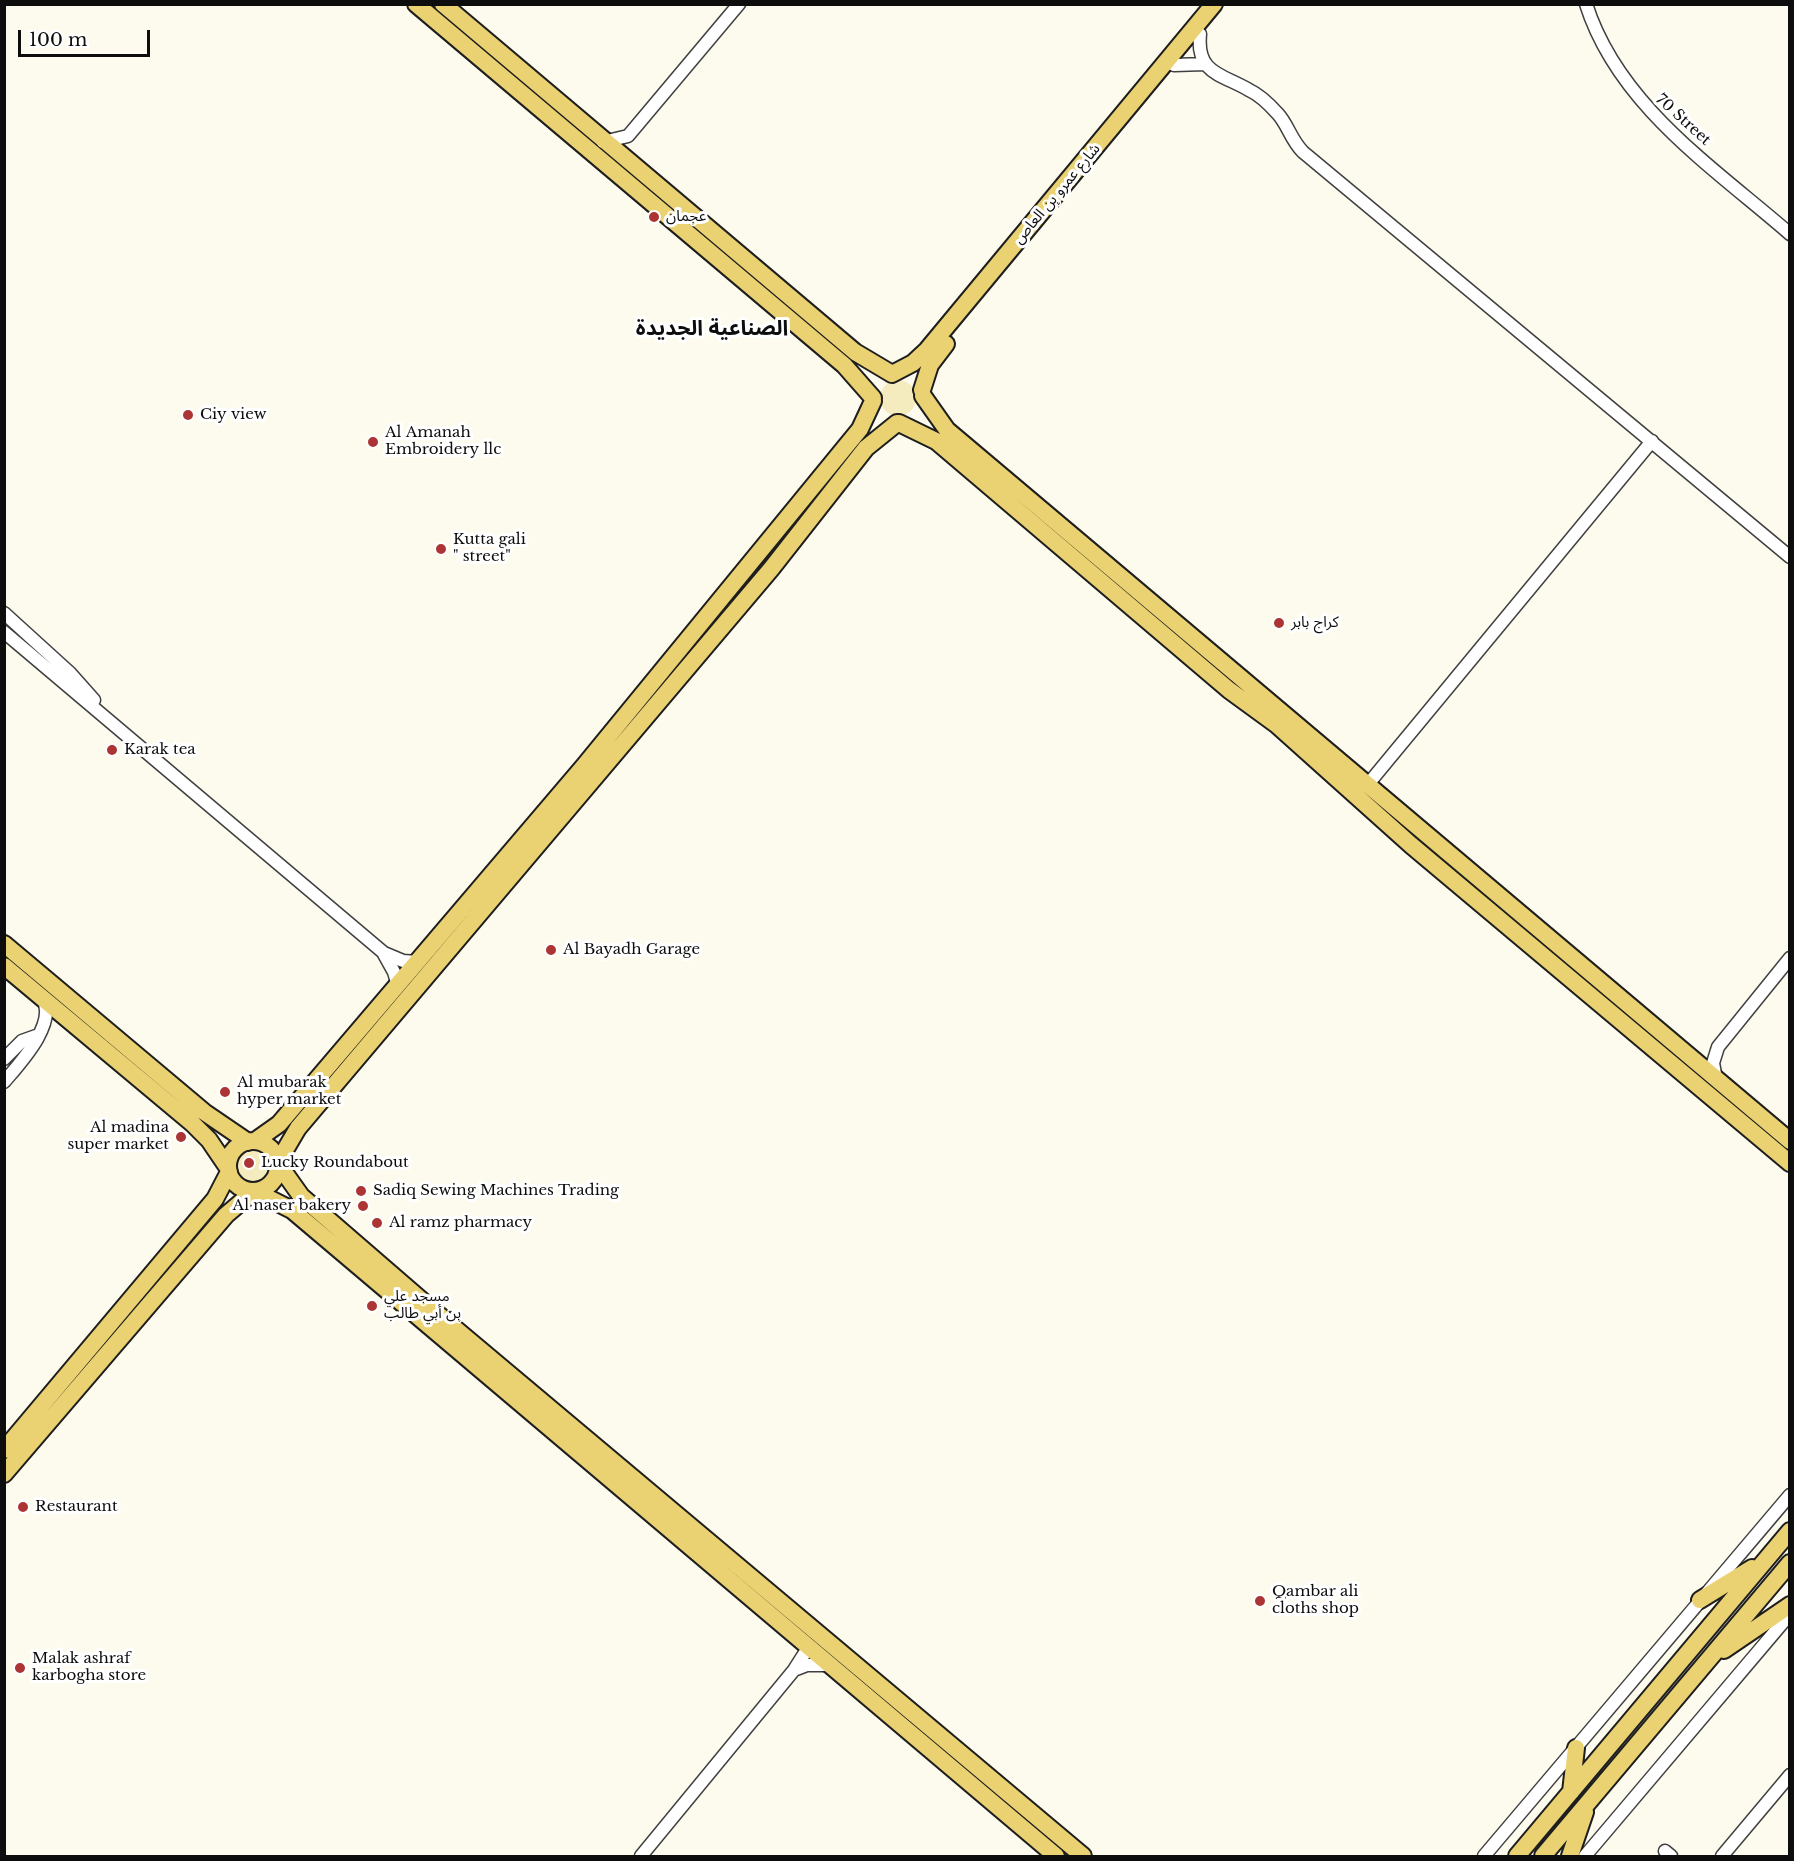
<!DOCTYPE html>
<meta charset="utf-8">
<style>
body{margin:0}
#map{position:relative;width:1794px;height:1861px;overflow:hidden;background:#fdfbee;font-family:"Libre Baskerville",serif}
canvas{display:block}
.frame{position:absolute;inset:0;border:6px solid #0d0d0d;pointer-events:none}
.scale{position:absolute;left:18px;top:30px;width:132px;height:27px;box-sizing:border-box;border:3px solid #0d0d0d;border-top:0;padding-left:8px;font-size:18px;line-height:21px;white-space:nowrap;color:#0d0d0d;-webkit-text-stroke:4px #fff;paint-order:stroke}
</style>
<div id="map">
<canvas width="1794" height="1861"></canvas>
<div class="frame"></div>
<div class="scale">100 m</div>
</div>
<script>
const g = document.querySelector('canvas').getContext('2d');
g.lineJoin = 'round';
function fill(path, color) { g.fillStyle = color; g.fill(path, 'evenodd'); }
function strokePath(path, color, width, dash) { g.strokeStyle = color; g.lineWidth = width; g.lineCap = dash ? 'butt' : 'round'; g.setLineDash(dash || []); g.stroke(path); }
function drawText(font, color, halo, rows, align = 'center') {
  g.font = font + ' "Libre Baskerville","Noto Sans Arabic",serif'; g.lineWidth = 6; g.setLineDash([]); g.textBaseline = 'middle'; g.strokeStyle = halo; g.fillStyle = color; for (const [text, x, y, turn = 0] of rows) {
    g.save(); g.translate(x, y); g.rotate((+turn || 0) * Math.PI / 180); g.textAlign = isNaN(turn) ? turn : align; if (halo) g.strokeText(text, 0, 0); g.fillText(text, 0, 0); g.restore();
  }
}
fill(new Path2D(`
 M880 398a18 18 0 1 1 36 0a18 18 0 1 1-36 0Z
 M233 1165a20 20 0 1 1 40 0a20 20 0 1 1-40 0Z`), '#f4ebbf');
const minor = new Path2D(`
 M1586,4c32,101 127,163 204,230
 M1200,34c-4,40 22,40 49,56 11,5 21,15 29,24 10,11 13,26 25,38l487,405
 M1174,65l31,-1
 M603,142l25,-6 111,-132
 M4,613l66,60 24,27
 M4,632l380,321 19,8 15,1
 M1369,783l283,-342
 M384,954l10,18 4,14
 M4,1059l18,-18 14,-5
 M1716,1079l-3,-16 5,-16 72,-89
 M4,1082c16,-19 53,-58 39,-83
 M794,1670l13,-5h21
 M1665,1851l6,5
 M641,1856l153,-186 14,-22
 M1484,1856l306,-361
 M1585,1856l205,-242
 M1722,1856l68,-81`);
const major = new Path2D(`
 M416,4l428,361 29,33
 M443,4l412,348 37,22
 M892,374l21,-11 14,-13 287,-346
 M922,390l8,-25 16,-21
 M923,396l24,34 843,711
 M899,423l37,18 293,249 48,35 134,120 379,318
 M4,944l200,168 44,30
 M4,966l188,157 17,17 19,28
 M228 1166a25 25 0 1 1 50 0a25 25 0 1 1-50 0Z
 M255,1141l24,-17 305,-358 276,-337 13,-28
 M278,1162l20,-34 473,-559 95,-121 31,-25
 M279,1165l22,31 126,109 656,551
 M256,1192l36,18 764,646
 M4,1450l211,-251 14,-27
 M4,1474l222,-259 27,-23
 M1700,1600l52,-32
 M1724,1650l66,-45
 M1571,1792l5,-44
 M1517,1856l273,-325
 M1543,1856l247,-293
 M1570,1856l15,-44`);
strokePath(minor, '#404040', 15);
strokePath(major, '#1e1e1e', 20);
strokePath(minor, '#fff', 12);
strokePath(major, '#ead272', 16);
for (const [x, y, r, color] of [
 [654,217,6,"#ad3434"],
 [188,415,6,"#ad3434"],
 [373,442,6,"#ad3434"],
 [441,549,6,"#ad3434"],
 [1279,623,6,"#ad3434"],
 [112,750,6,"#ad3434"],
 [551,950,6,"#ad3434"],
 [225,1092,6,"#ad3434"],
 [181,1137,6,"#ad3434"],
 [249,1163,6,"#ad3434"],
 [361,1191,6,"#ad3434"],
 [363,1206,6,"#ad3434"],
 [377,1223,6,"#ad3434"],
 [372,1306,6,"#ad3434"],
 [23,1507,6,"#ad3434"],
 [1260,1601,6,"#ad3434"],
 [20,1668,6,"#ad3434"]
]) { const dot = new Path2D(); dot.arc(x, y, r, 0, 2 * Math.PI); g.fillStyle = color; g.fill(dot); strokePath(dot, '#fff', 2); }
drawText('15px', '#0d0d0d', '#fff', [
 ["70 Street",1683,120,42],
 ["شارع عمرو بن العاص",1057,194,-50]
]);
drawText('15px', '#0d0d0d', '#fff', [
 ["عجمان",666,217],
 ["Ciy view",200,415],
 ["Al Amanah",385,433],
 ["Embroidery llc",385,450],
 ["Kutta gali",453,540],
 ["\" street\"",453,557],
 ["كراج بابر",1291,623],
 ["Karak tea",124,750],
 ["Al Bayadh Garage",563,950],
 ["Al mubarak",237,1083],
 ["hyper market",237,1100],
 ["Al madina",169,1128,"right"],
 ["super market",169,1145,"right"],
 ["Lucky Roundabout",261,1163],
 ["Sadiq Sewing Machines Trading",373,1191],
 ["Al naser bakery",351,1206,"right"],
 ["Al ramz pharmacy",389,1223],
 ["مسجد علي",384,1297],
 ["بن أبي طالب",384,1314],
 ["Restaurant",35,1507],
 ["Qambar ali",1272,1592],
 ["cloths shop",1272,1609],
 ["Malak ashraf",32,1659],
 ["karbogha store",32,1676]
], 'left');
drawText('bold 21px', '#0d0d0d', '#fff', [
 ["الصناعية الجديدة",712,329]
]);
</script>
